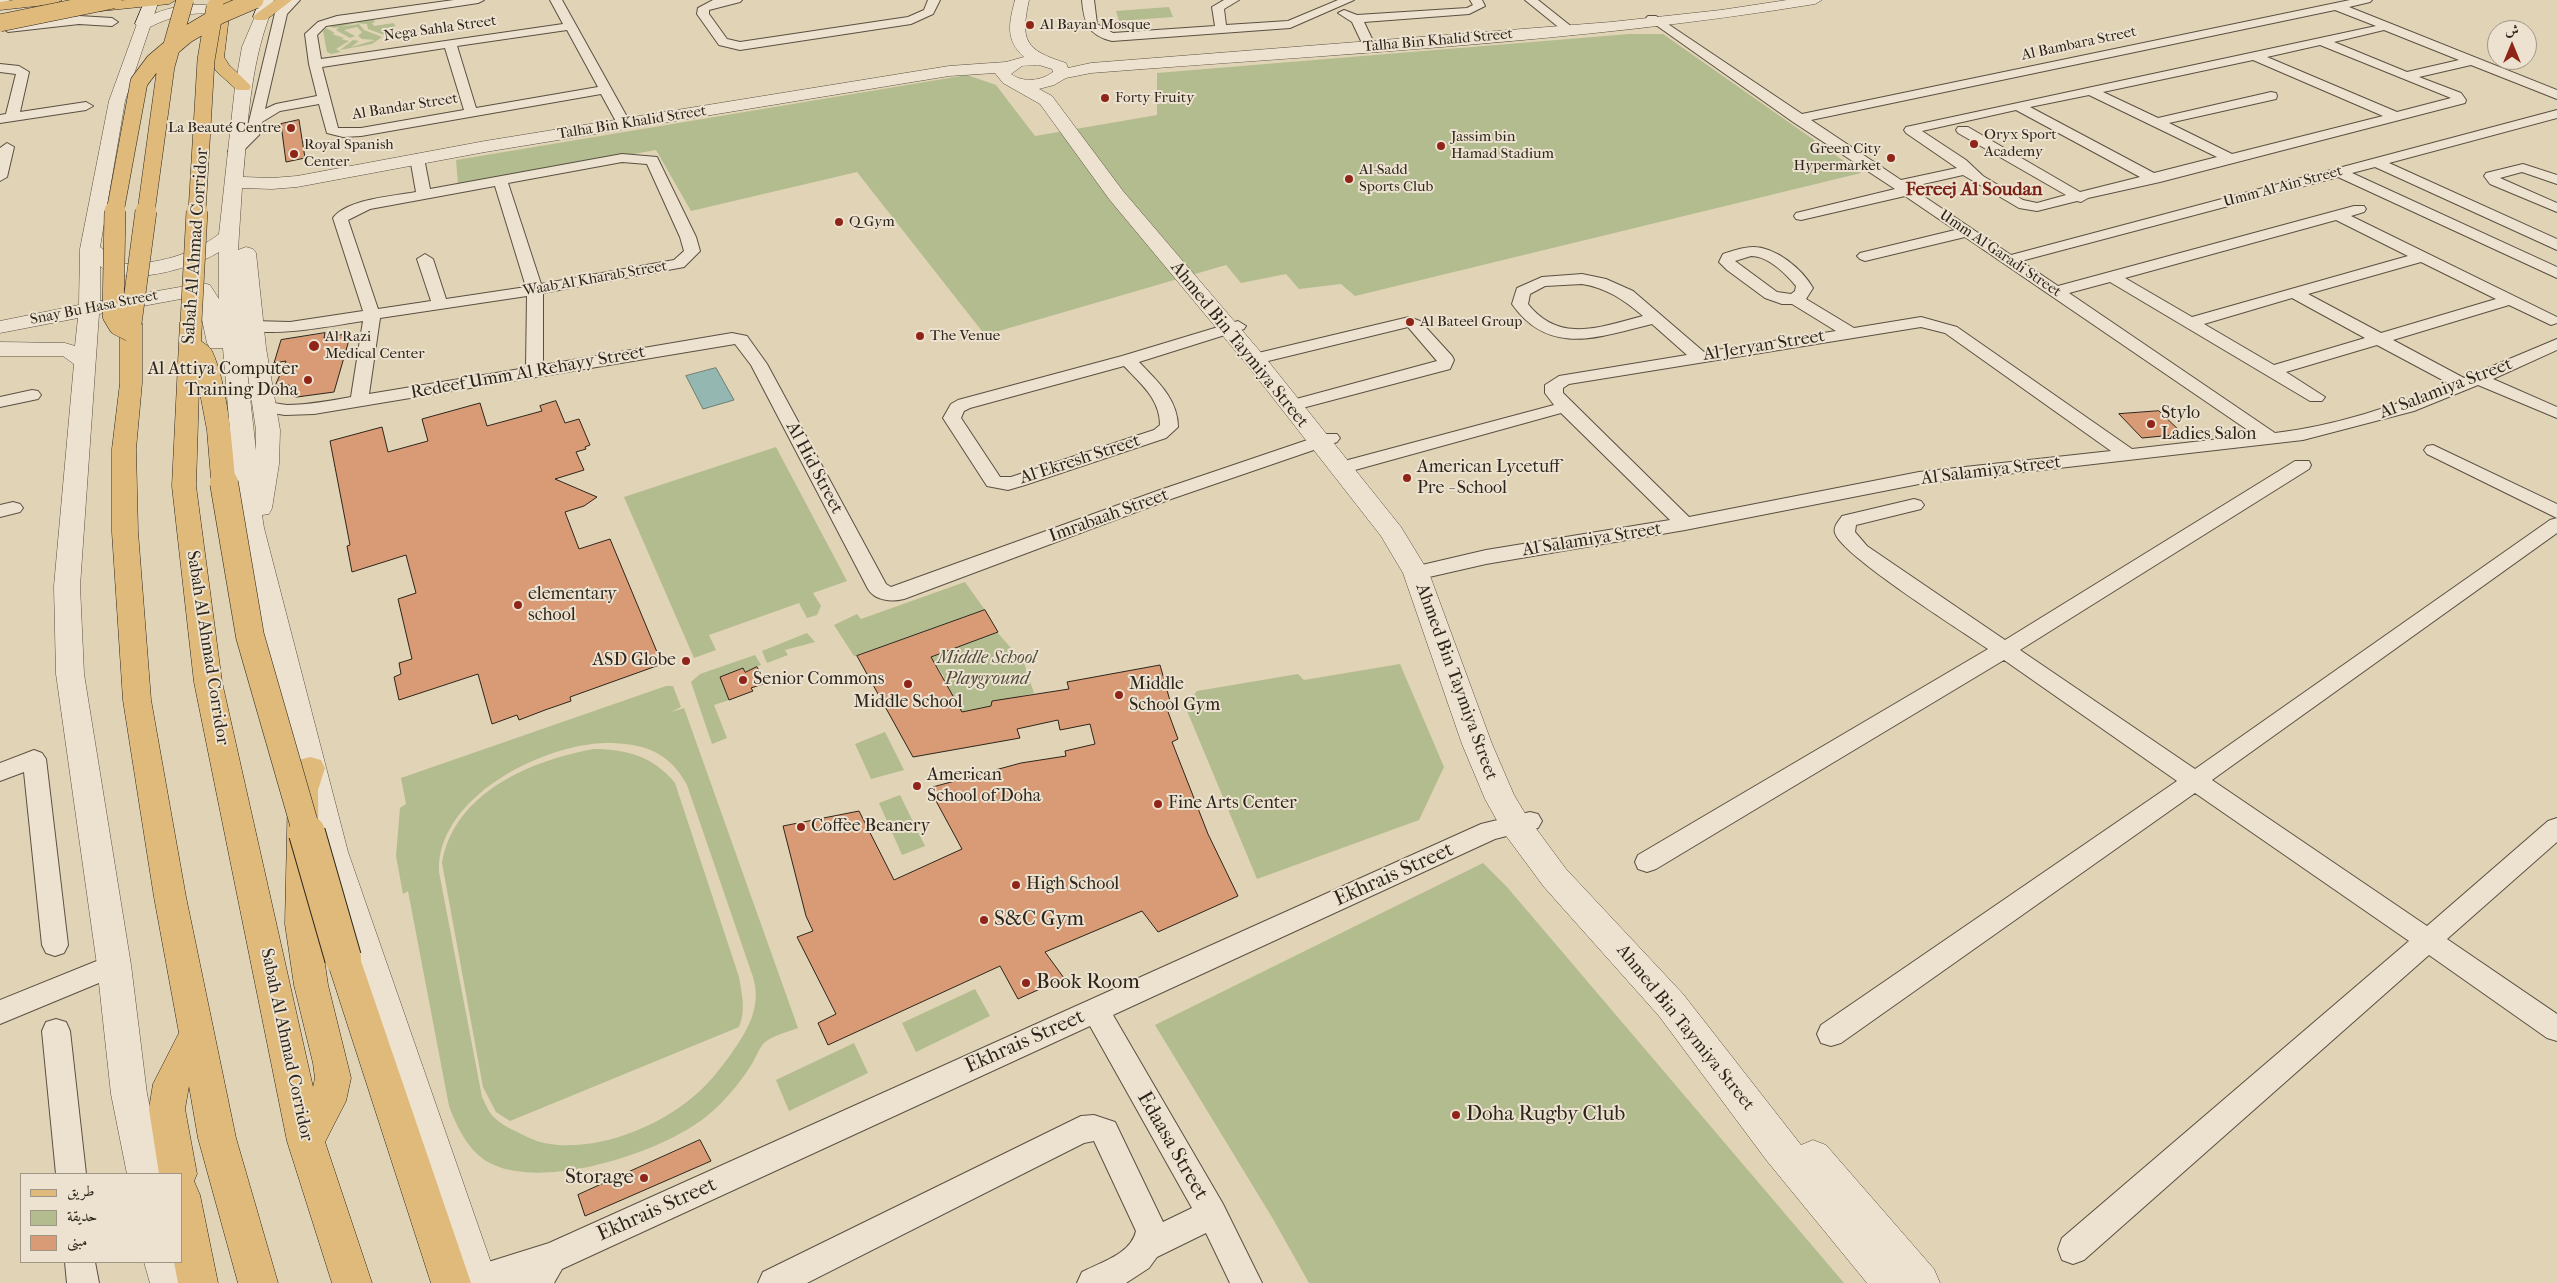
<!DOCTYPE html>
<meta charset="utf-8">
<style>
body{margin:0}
#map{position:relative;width:2557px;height:1283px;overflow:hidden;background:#e1d3b5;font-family:"IM FELL French Canon",Amiri,serif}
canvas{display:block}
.legend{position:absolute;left:20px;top:1173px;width:162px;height:90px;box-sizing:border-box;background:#ece2cf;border:1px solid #a09687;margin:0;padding:6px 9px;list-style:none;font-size:15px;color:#2d251c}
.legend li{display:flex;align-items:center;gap:10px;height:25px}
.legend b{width:25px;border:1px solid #a09687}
.north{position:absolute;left:2487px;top:20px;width:50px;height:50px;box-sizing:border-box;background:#ece2cf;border:1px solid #a09687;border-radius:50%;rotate:0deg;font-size:14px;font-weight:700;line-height:20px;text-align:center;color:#2d251c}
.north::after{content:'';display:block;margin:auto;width:18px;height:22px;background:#8f2418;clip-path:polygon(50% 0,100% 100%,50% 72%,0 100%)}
</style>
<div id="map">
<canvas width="2557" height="1283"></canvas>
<ul class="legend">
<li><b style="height:6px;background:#e0ba7a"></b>طريق</li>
<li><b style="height:14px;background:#b2bc8e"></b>حديقة</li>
<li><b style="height:14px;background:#d89b75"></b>مبنى</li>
</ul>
<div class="north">ش</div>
</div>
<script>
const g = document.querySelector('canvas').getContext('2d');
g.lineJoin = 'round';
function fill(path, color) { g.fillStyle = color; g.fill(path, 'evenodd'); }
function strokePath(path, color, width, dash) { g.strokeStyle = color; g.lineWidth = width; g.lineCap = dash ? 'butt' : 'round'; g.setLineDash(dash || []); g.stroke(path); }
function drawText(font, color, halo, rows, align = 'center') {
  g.font = font + ' "IM FELL French Canon",serif'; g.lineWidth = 4; g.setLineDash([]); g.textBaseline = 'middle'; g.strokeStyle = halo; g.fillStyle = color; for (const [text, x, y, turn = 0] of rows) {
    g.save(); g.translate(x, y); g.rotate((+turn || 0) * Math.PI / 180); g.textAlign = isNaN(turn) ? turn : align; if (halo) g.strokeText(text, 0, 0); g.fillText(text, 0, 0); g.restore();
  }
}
fill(new Path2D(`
 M1169,7l4,10 -54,4 -3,-10z
 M373,18l2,4 -3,1 2,3 20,-3 5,16 -16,3 4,-6 -19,-7 -1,-5 -12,-1 -15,4 19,-3 5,6 18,7 -10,7 -32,6 13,-10 6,1 -8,6 24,-7 -13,-1 -4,-3 4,-4 -5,-5 -13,3 11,6 -5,2 -14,-8 3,-3 -5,1 -5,-2z
 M326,28l9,5 -3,1 12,4 -3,1 8,2 -13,8 5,3 -10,2 -4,-2 -4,-21z
 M1629,34h34l198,139 -506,123 -14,-12 -42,5 -13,-15 -45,9 -15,-18 -241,70 -128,-163 -166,39 -35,-61 -198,35 -2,-25 511,-85 29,10 39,51 122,-21v-42z
 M776,447l71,134 -34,12 8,13 -4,9 -10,3 -8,-15 -90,32 7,15 -22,8 -70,-161z
 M965,582l20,28 -128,46h-3l-20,-31 23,-11 4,5z
 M997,632l27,31 10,30 -12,3 -2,5h-28l-1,5 -32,7 -4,-7 3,-3 -17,-23 3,-3 -9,-14 -3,2 -3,-7z
 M807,633l8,9 -30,8 3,5 -21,8 -5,-12z
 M755,655l6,10 -16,7 -2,-4 -23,9 9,23 -15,5 13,33 -15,6 -21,-62 9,-8z
 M1400,664l44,103 -25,53 -162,59 -72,-173 12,-15 101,-17 6,6z
 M666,686h7l8,21 -10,5 13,-4 114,320c-10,4 -28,8 -35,16 -5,6 -8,16 -13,23 -11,17 -26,35 -42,48 -44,37 -159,74 -214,50 -23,-9 -37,-37 -45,-59l-41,-215 -5,3 -7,-38 4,-48 6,-4 -5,-26zM606,743c36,0 63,8 81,42l66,192c9,29 -5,53 -22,77 -11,15 -23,31 -38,43 -38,32 -100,56 -149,46 -9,-2 -17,-6 -25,-10 -10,-5 -21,-10 -28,-19 -4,-5 -6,-12 -9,-17l-43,-225c-3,-74 103,-128 167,-129z
 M885,732l19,38 -33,9 -16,-35z
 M594,749c33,0 60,8 81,34l64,194c3,18 7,33 0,50l-229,94 -14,-9 -13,-25 -41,-224c12,-71 90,-103 152,-114z
 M900,795l25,51 -23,9 -23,-52z
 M1483,863l24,24 337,396h-535l-36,-64 -118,-194z
 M975,989l15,27 -74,36 -14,-29z
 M854,1043l14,30 -79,38 -13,-31z`), '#b2bc8e');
const water = new Path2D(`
 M716,368l18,32 -31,9 -17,-33z`);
fill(water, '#94b7b1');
strokePath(water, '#6b7d75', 1);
const building = new Path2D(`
 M299,120l6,38 -19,4 -5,-38z
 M325,333l-1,5 27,-5 -17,59 -37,5 -8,-2v-10l-14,1 11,-25 -12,2 7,-23z
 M556,401l9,22 14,-4 11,26 -5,2 1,2 -10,3 8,18 -29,9 42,18 -13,9 -19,6 14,37 31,-10 52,125 -92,33 1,4 -26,9 -26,10 -2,-5 -25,9 -14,-50 -79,26 -5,-23 7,-3 -2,-11 13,-4 -14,-60 18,-6 -10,-38 -54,17 -5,-26 3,-1 -20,-104 52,-14 6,25 40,-11 -6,-22 58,-16 7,23 55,-15 -2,-5z
 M2159,411l24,23 -41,4 -23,-24z
 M985,610l13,22 -67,25 31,55 29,-6 1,-5 77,-12 -2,-7 93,-17 12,43 -5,1 11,30 -6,3 36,92 30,62 -80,36 -16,-21 -97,41 19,26 -46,21 -18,-33 -172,79 -10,-22 18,-9 -39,-77 16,-6 -7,-15 -23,-90 76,-15 35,69 68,-31 -33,-61 92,-25 45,-7 -1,-5 30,-7 -5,-20 -30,6 -2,-10 -41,9 3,9 -107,19 -56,-101z
 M757,667l9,16 -15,5 2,3 -24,9 -9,-23 23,-9 2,4z
 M700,1140l11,21 -126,55 -7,-21z`);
fill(building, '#d89b75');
strokePath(building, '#2d251c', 1);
const minor = new Path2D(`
 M0,0h11l-11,4z
 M288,0h12l-13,14 -22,95 11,-5 41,-8 -8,-32 -4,-30 13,-12 19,-6 117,-16h30l-6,3 -152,23 -9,9 4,24 242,-35 -13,-24h12l69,124 -7,4 -5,-1 -18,-33 -240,42 -18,1 -16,-4 -8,-29 -39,7 -18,11 -3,13 -19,19h-10l-2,-3 18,-17 29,-121zM567,30l31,57 -122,21 -19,-62zM445,48l19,62 -103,18h-23l-16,-61z
 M742,0l-2,2 -31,8v4l18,25 13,3 168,-25 16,-7 4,-10h12l-7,14 -22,10 -171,26 -21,-5 -22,-31 1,-6 15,-8z
 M1082,0h12l3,24 16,9 102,-7 -3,-19 12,-7h15l-15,9 2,16 62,-4 50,-21h16l-64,28 -178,13c-24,-6 -28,-18 -30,-41z
 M1470,0h12l3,6 -16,8 -105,8 9,19 -6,4 -6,-4 -9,-19 -14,-9 6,-3 13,5 110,-7 6,-3z
 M1525,0h13l39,31 -6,4 -4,-1z
 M2350,0h22l-2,2 -21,5 208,83v9l-86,-34 -52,12 42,16 5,7 -1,3 -305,79 -72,16 -7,4 -4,-1 -40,10 -18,-3 -56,-33 -53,12 101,68 546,-145v8l-168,45 168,76v11l-182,-83 -23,6 205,94v11l-219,-101 -317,84 37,25 296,-80h10l2,3 -2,3 -13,4 206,101v6l-6,2 -42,-20 -116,35 71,38 93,-39v11l-64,29 64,28v11l-79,-33 -64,26 -111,29 -384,44 -234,46 -199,34 -70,16 -7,-2 -3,-5 3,-5 77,-18 184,-30 -109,-107 -206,57 -7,-2 -2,-4 2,-4 206,-55 -9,-12v-8l14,-9 128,-21 -35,-31c-53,13 -103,33 -140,-20l5,-16 25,-11 40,-3 24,5 27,12 71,61 132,-21 -44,-27h-10l-17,-6 -38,-28 -8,-8 4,-8c9,-3 20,-7 30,-7 23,0 49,22 60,41l-7,11 48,29 67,-11 36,10 175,122 123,-14 -290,-198 -100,24 -5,-2 -3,-3 3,-3 95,-23 -50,-34 -104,24 -5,-1 -2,-3 2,-3 99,-24 -102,-67 -147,-104 2,-2h8l146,98zM2335,10l41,16 -470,101 -2,3 2,3 51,35 -56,12 -90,-60zM2384,30l75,30 -52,12 -73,-30zM2320,45l131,53 -54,14 -130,-55zM2253,60l130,56 -151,38 -63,-31 107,-24 1,-3 -1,-3 -5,-1 -113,26 -55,-26zM2089,95l128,62 -63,16 -124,-66zM2016,110l124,67 -60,15 -112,-65h-10l-2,3 2,3 108,62 -29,8 -14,-3 -40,-24 -17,-16 -44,-29zM2336,220l72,36 -216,61 -67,-39zM1751,256c17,0 35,18 45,30l-1,5 -4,3 -14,-2 -42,-31zM2421,262l75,37 -115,34 -73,-39zM2110,282l200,119h12l3,-4 -39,-25 91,-27 73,39c-56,22 -115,42 -175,49l-206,-140zM1582,284c25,4 42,16 61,32 -43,11 -83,28 -115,-12l2,-10 15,-8zM2292,298l73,40 -91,27 -70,-41zM1921,327l24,6 166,118 -192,21 -230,45 -126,-124v-5l6,-4z
 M79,16l33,2 6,4 -6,4 -33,-2 -71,8 -6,-4 6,-4z
 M0,64l19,2 10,6 -9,40 66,-10 7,4 -7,4 -86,13v-8l6,-1 10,-40 -16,-2z
 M7,143l7,4 -7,30 -7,4v-33z
 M417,154l7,4 6,31 192,-35 35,3 39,80 4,14 -16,16 -141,26v72l189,-32 15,3 20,28 119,220 5,3 266,-96 168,-57h12l3,4 -3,4 -166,57 -267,100c-12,3 -29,2 -36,-10l-117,-224 -16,-21 -421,70 -29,1 -26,-4 -3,-4 3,-4c9,-2 18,1 28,2 21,0 42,-4 64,-8l12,-76c-19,3 -108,20 -118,5l8,-5 37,1 73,-11 -30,-93c14,-19 61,-22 83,-26l-6,-34zM622,162l25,2 33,73 4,14 -10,9 -133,24 -33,-101zM495,186l31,101 -80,12 -13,-40 -8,-5 -8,5 14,42 -53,8 -30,-89 22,-11zM527,296l-1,72 -157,26 11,-76z
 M2523,164l34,11v9l-35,-12 -22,6 57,25v9l-67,-28 -6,-8 2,-3z
 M1409,317l11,4 32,35 2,4 -4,9 -159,42 -6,-1 -3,-4 3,-4 152,-41 -29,-34 -144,35 -6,-1 -2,-4 2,-4z
 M1238,321l8,5 -2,3 -105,33c18,19 39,37 39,65l-12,11 -141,47 -17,5 -21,-4 -44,-68 8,-14 7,-4 164,-44zM1124,366c17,18 36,33 36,59l-6,5 -143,47h-11l-39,-59 3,-7 6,-3z
 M32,390l6,1 3,4 -3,4 -38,8v-10z
 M2433,445l124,59v29l-345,247 215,146 121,-105 9,-3v24l-110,97 110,75v27l-10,-3 -118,-83 -345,305 -11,4 -11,-4 -4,-11 4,-11 347,-297 -214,-148 -354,250 -10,3 -10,-3 -4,-9 4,-9 356,-244 -173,-121 -348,209 -9,3 -9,-3 -3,-7 3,-7 350,-206c-25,-17 -147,-94 -153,-116 -2,-7 4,-12 7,-17l72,-17 7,2 3,4 -3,4 -65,16 -1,7 12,14 138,94 290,-179h14l2,4 -2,4 -289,181 175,119 355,-249 7,-2 -130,-64 -3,-4 3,-4z
 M13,502l7,2 3,4 -3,4 -20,5v-12z
 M34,750l8,3 4,6 22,186 -4,8 -9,3 -9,-3 -4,-8 -18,-173 -24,9v-18z
 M1530,812l8,2 4,7 -4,7 -43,11 -382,176 110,189 39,79h-32l-24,-50 -49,24 -8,11 -23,15h-49l5,-11c19,-10 49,-18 54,-41l-42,-90 -10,2 -277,140h-49l5,-11 318,-156 13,-1 21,7 48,100 29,-14 -102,-182 -528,243 -8,14h-91l-2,-3 5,-11 83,-26 932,-419z
 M114,954l9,3 4,8 -4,8 -123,51v-24z
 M56,1019l10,3 4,9 16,143h-30l-14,-143 4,-9z
 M65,1262h30l4,21h-32z`);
const tertiary = new Path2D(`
 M1015,0h14c-9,41 -4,50 37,63l2,5 23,-5 520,-41 110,-12 66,-10h35l-7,4c-238,39 -483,50 -724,69l-25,5 -12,7 -15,4 13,7 71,95 141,165 137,171 28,46 63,171 22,51 12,20 40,54 117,125 118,151 12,-5 13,5 108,124 6,14h-73l-100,-122 -108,-145 -115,-129 -40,-54 -19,-34 -23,-55 -59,-171 -22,-37 -133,-170 -139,-167 -69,-95 -37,-21 -8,-10 -46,3 -464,76 -188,35 -25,2 -30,-1 -4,62 8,-3 7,2 3,4 10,95 14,82 -1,34 -7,44 -3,6 -7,1 2,13 84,324 150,431h-40l-142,-431 -78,-324 -15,-180h-13l-3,-5 -10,-47 -98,18 -19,272 4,88 47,291 16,129 18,80h-38l-16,-80 -14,-129 -41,-291 -2,-88 20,-222 -11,-8h-63v-14l65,1 10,3 3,-28 -78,15v-12l79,-16 1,-56 29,-148 29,-80c29,-15 59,-21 90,-12l2,3 -7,4c-26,-6 -49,-1 -73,11l-25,74 -25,146 24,17c33,0 68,-9 95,-30l16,-147 7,-40 14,-33h10l3,3c-19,52 -21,106 -26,160l29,1 25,-2 188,-35 464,-75 57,-4 18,-5c-19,-17 -15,-34 -9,-57zM1039,65l13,4 1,3c-12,9 -30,11 -42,2l11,-8zM219,252v47l-9,-14 -7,-2 -103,18v-35c23,23 94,2 119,-14zM246,361l10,69v21z
 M181,1256l9,27h-40l-6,-21h37z`);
const secondary = new Path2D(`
 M145,0h14l-8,24 -8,5 -8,-5z
 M260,0h14l-5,17 -8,5 -8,-5z`);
const primary = new Path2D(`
 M14,0h48l-7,4 -55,6v-8z
 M126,0h50l-7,4 -88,9 -7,-4 7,-4z
 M217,0h14l-7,57 5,8 20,19 2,3 -2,3h-12l-21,-19 -8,-14z
 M275,0h17l-26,20h-10l-3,-3 3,-3z`);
const trunk = new Path2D(`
 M191,316l7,2 4,4 -1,19c4,3 9,6 11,10 15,32 20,91 23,127l-3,5 -9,2 -9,-2 -3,-5 -4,-48 -8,-42 -3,98 26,196 91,405 2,-9 -2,-15 -19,-78 -9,-61 3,-134 11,-30 11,-3 11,3 4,8 -7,22 1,134 9,61 23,93 -5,23 -21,41 47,141h-40l-45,-142 -93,-459 -22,-196 8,-164 4,-4z
 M131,317l7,2 4,4v60l-6,66 2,83 13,168 35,197 50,241 42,145h-40l-40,-145 -9,-52 -4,23 12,65 -3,7 6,14 18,88h-40l-4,-21h7v-88h-22l-10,-65 4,-25 26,-51 -25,-136 -31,-197 -11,-168v-83l8,-66v-60l4,-4z
 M343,944l12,4 5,10 111,325h-40l-105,-325 5,-10z`);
strokePath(minor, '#5a5042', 2);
strokePath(tertiary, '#5a5042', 1);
strokePath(secondary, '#2d251c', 1);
strokePath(primary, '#2d251c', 1);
strokePath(trunk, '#2d251c', 1);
fill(minor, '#ece2cf');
fill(tertiary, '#ece2cf');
fill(secondary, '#ece2cf');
fill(primary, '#e0ba7a');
fill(trunk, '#e0ba7a');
const trunkBridgeFar3 = new Path2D(`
 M0,23l113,-23
 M115,212l24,-130 15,-20 32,-27 34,-20 35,-15
 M146,212l20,-146 19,-66
 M197,212l9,-152 9,-53`);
const trunkBridgeFar2 = new Path2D(`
 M115,211l-2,104 6,10 12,6
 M191,322l6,-111
 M131,323l15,-112
 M223,478l1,6`);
const trunkBridgeFar1 = new Path2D(`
 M224,483l26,153 57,198`);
const trunkBridge = new Path2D(`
 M307,833l36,125`);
strokePath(trunkBridgeFar3, '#2d251c', 18, []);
strokePath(trunkBridgeFar2, '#2d251c', 22, []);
strokePath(trunkBridgeFar1, '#2d251c', 29, []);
strokePath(trunkBridge, '#2d251c', 38, []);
strokePath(trunkBridgeFar3, '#e0ba7a', 17);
strokePath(trunkBridgeFar2, '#e0ba7a', 21);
strokePath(trunkBridgeFar1, '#e0ba7a', 28);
strokePath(trunkBridge, '#e0ba7a', 36);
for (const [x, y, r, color] of [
 [1030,25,5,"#8f2418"],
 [1105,98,5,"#8f2418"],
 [291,128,5,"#8f2418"],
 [1974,144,5,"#8f2418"],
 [1441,146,5,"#8f2418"],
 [294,154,5,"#8f2418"],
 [1891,158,5,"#8f2418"],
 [1349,179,5,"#8f2418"],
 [839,222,5,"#8f2418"],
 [1410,322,5,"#8f2418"],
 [920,336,5,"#8f2418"],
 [314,346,6,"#8f2418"],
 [308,380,5,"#8f2418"],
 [2151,424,5,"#8f2418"],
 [1407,478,5,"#8f2418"],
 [518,605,5,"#8f2418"],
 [686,661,5,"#8f2418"],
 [743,680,5,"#8f2418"],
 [908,684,5,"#8f2418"],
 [1119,695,5,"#8f2418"],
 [917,786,5,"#8f2418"],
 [1158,804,5,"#8f2418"],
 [801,827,5,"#8f2418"],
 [1016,885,5,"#8f2418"],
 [984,920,5,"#8f2418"],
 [1026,983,5,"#8f2418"],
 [1456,1115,5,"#8f2418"],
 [644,1178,5,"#8f2418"]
]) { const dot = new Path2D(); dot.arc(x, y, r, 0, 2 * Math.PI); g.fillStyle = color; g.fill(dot); strokePath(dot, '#ece2cf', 2); }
drawText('15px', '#2d251c', '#ece2cf', [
 ["Al Bayan Mosque",1040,25],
 ["Forty Fruity",1115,98],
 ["La Beauté Centre",281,128,"right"],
 ["Oryx Sport",1984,135],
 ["Academy",1984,152],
 ["Jassim bin",1451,137],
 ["Hamad Stadium",1451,154],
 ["Royal Spanish",304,145],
 ["Center",304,162],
 ["Green City",1881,149,"right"],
 ["Hypermarket",1881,166,"right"],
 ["Al-Sadd",1359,170],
 ["Sports Club",1359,187],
 ["Q Gym",849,222],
 ["Al Bateel Group",1420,322],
 ["The Venue",930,336],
 ["Al Razi",325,337],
 ["Medical Center",325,354]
], 'left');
drawText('15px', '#2d251c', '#ece2cf', [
 ["Nega Sahla Street",440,29,-8],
 ["Talha Bin Khalid Street",1438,41,-5],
 ["Al Bambara Street",2079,44,-12],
 ["Al Bandar Street",405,107,-9],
 ["Talha Bin Khalid Street",632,123,-9],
 ["Umm Al Ain Street",2283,187,-15],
 ["Umm Al Garadi Street",2000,254,34],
 ["Waab Al Kharab Street",595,279,-10],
 ["Snay Bu Hasa Street",94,308,-11]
]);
drawText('18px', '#2d251c', '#ece2cf', [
 ["Sabah Al Ahmad Corridor",196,246,-86],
 ["Ahmed Bin Taymiya Street",1239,345,51],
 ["Al Jeryan Street",1764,346,-9],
 ["Redeef Umm Al Rehayy Street",528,373,-10],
 ["Al Salamiya Street",2446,389,-21],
 ["Al Ekresh Street",1080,460,-18],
 ["Al Hid Street",814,468,62],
 ["Al Salamiya Street",1991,471,-7],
 ["Imrabaah Street",1109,516,-20],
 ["Al Salamiya Street",1592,540,-9],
 ["Sabah Al Ahmad Corridor",207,648,81],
 ["Ahmed Bin Taymiya Street",1456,682,70],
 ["Ahmed Bin Taymiya Street",1685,1028,51],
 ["Sabah Al Ahmad Corridor",286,1045,78]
]);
drawText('18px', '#2d251c', '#ece2cf', [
 ["Al Attiya Computer",298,370,"right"],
 ["Training Doha",298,391,"right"],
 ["Stylo",2161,414],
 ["Ladies Salon",2161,435],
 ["American Lycetuff",1417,468],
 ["Pre - School",1417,489],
 ["elementary",528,595],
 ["school",528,616],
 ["ASD Globe",676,661,"right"],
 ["Senior Commons",753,680],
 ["Middle",1129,685],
 ["School Gym",1129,706],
 ["Middle School",908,703,"center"],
 ["American",927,776],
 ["School of Doha",927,797],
 ["Fine Arts Center",1168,804],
 ["Coffee Beanery",811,827],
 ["High School",1026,885]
], 'left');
drawText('italic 18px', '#4e4b38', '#ece2cf', [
 ["Middle School",987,659],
 ["Playground",987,680]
]);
drawText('bold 19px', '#7a1f14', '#ece2cf', [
 ["Fereej Al Soudan",1974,190]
]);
drawText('21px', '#2d251c', '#ece2cf', [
 ["Ekhrais Street",1394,875,-24],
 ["Ekhrais Street",1025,1042,-24],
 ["Edaasa Street",1172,1146,60],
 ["Ekhrais Street",657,1210,-24]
]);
drawText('21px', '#2d251c', '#ece2cf', [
 ["S&C Gym",994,920],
 ["Book Room",1036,983],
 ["Doha Rugby Club",1466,1115],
 ["Storage",634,1178,"right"]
], 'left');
</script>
